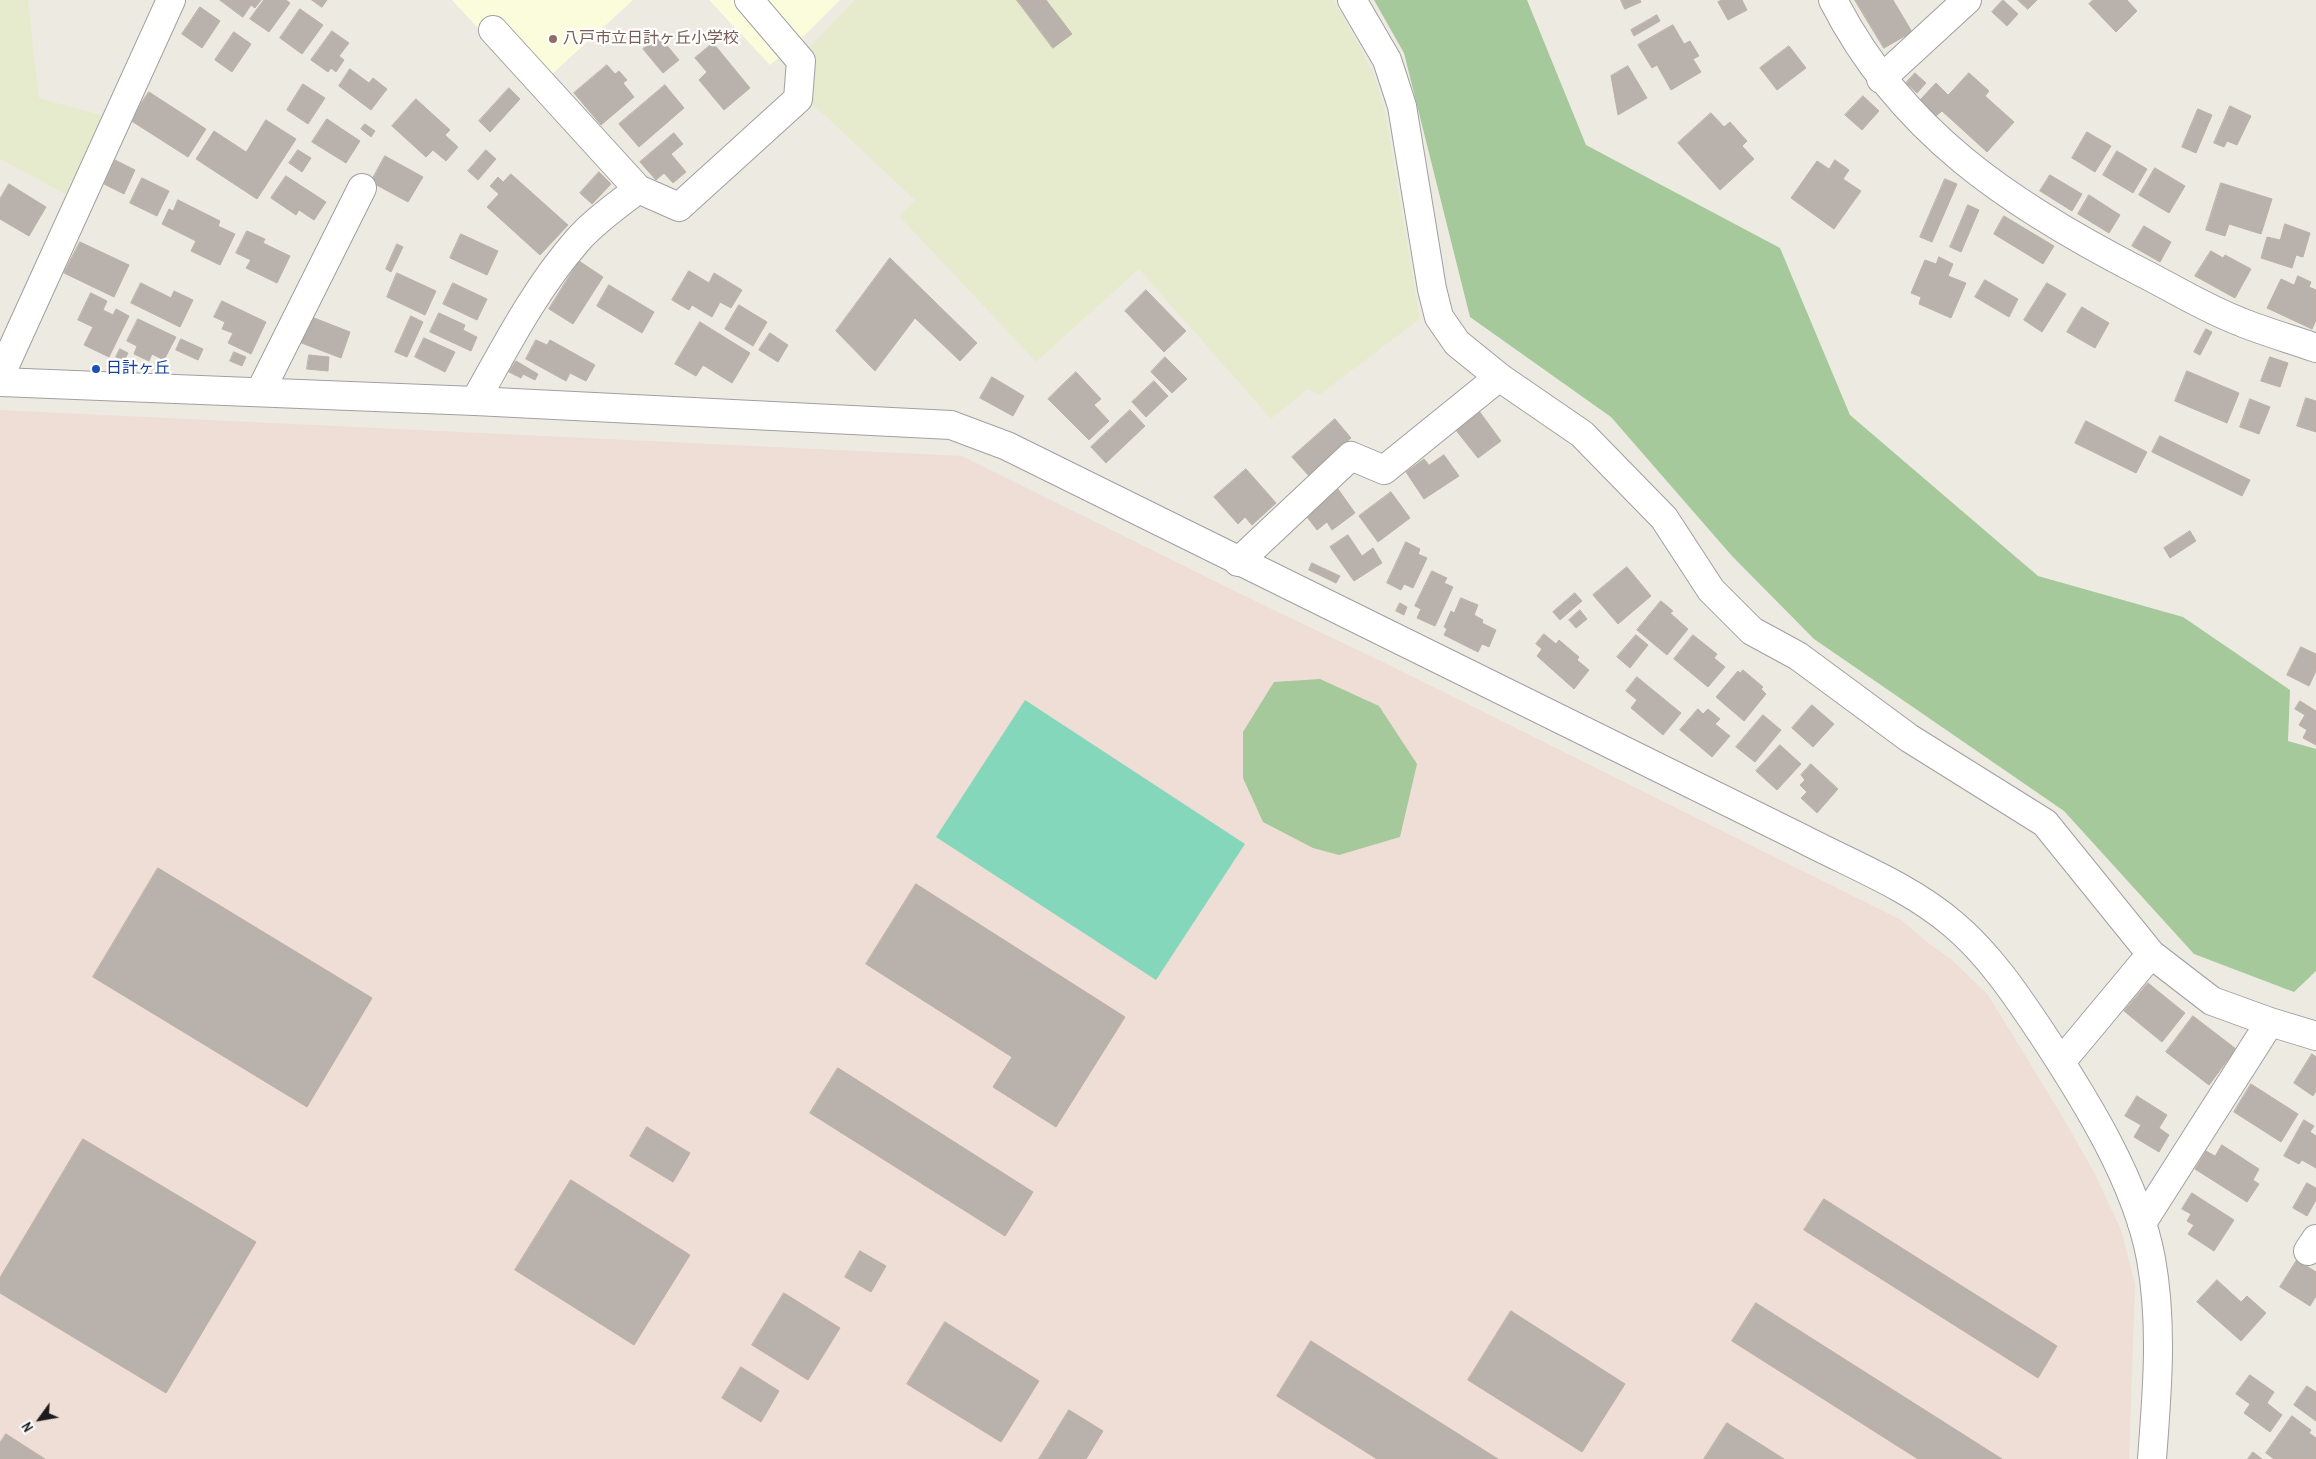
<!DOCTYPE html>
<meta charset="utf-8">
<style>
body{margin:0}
#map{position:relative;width:2316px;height:1459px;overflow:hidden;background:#edeae2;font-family:"Archivo Narrow",sans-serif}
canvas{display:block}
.north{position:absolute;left:15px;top:1394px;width:50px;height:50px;-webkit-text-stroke:4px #fff;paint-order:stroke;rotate:238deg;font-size:14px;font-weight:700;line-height:20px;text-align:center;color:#1c1c1c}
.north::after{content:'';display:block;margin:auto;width:18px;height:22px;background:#1c1c1c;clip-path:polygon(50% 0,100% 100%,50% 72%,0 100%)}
</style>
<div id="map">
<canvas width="2316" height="1459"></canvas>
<div class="north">N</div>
</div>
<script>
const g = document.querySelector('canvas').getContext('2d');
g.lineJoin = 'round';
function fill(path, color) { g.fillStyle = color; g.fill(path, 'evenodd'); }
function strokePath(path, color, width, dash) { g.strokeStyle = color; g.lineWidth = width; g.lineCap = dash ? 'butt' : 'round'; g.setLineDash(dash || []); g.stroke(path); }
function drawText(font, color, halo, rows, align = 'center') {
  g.font = font + ' "Archivo Narrow","Noto Sans JP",sans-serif'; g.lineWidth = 4.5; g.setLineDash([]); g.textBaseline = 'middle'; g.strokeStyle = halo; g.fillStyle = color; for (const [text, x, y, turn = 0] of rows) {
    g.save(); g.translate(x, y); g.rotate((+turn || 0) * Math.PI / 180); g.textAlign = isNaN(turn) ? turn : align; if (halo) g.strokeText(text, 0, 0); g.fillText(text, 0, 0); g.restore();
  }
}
fill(new Path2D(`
 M452,0h181l-82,75 -57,-30z
 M709,0h131l-40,40 -30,25z`), '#fafcdc');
fill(new Path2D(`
 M0,410l962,46 303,150 118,56 518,258 27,23 23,16 37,36 71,116 36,63 26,56 14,54 -6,175h-2129z`), '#eeded6');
fill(new Path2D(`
 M0,0h28l11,98 65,18 -39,78 -65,-35z
 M855,0h479l40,74 11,37 35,208 -101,76 -11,-6 -37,30 -132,-150 -103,93 -137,-146 16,-16 -106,-99 -1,-53z`), '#e7ebce');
fill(new Path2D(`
 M1374,0h153l59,145 194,103 70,167 188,161 145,41 107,73 -2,51 28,8v222l-22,21 -100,-38 -130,-143 -250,-172 -82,-83 -121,-139 -141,-100 -66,-264z
 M1320,679l59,27 38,58 -17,73 -61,18 -26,-7 -50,-26 -20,-44v-46l31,-50z`), '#a5c99a');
fill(new Path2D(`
 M1025,700l220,144 -89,136 -220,-143z`), '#85d7bc');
const building = new Path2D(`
 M220,0h41l-6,8 -4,-3 -8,12z
 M264,0h22l4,3 -21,29 -19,-13z
 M312,0h15l-5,7z
 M1017,0h29l26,34 -19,14z
 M1621,0h19l1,2 -16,7z
 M1722,0h20l5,10 -19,10 -10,-18z
 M1855,0h38l19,32 -28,16z
 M2003,0l15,14 -11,12 -15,-14z
 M2018,0h19l-9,9z
 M2093,0h34l10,11 -21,21 -27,-28z
 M200,7l20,14 -18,27 -20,-14z
 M300,9l23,16 -21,29 -22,-16z
 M1657,15l3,6 -26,15 -3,-6z
 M1673,25l11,19 6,-3 9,15 -6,3 8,13 -30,18 -14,-25 -5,3 -14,-23z
 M332,31l17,12 -10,13 5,4 -8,12 -5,-4 -3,4 -17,-12z
 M234,32l17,12 -19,28 -17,-12z
 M659,36l20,24 -16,13 -20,-24z
 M713,43l37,45 -26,22 -25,-30 8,-8 -12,-14z
 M1789,46l17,22 -29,22 -17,-22z
 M607,65l8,9 4,-3 8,9 -4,3 11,14 -33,28 -27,-32z
 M1628,66l19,32 -29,17 -7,-39z
 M350,69l19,14 4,-5 14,11 -16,21 -32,-24z
 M1915,73l11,10 -9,10 -11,-10z
 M1969,73l20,18 -4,5 29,26 -27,30 -45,-41 -6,5 -17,-15 17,-18 12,12z
 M303,84l22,14 -17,26 -21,-14z
 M665,85l19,23 -45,39 -20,-23z
 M509,88l11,11 -30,33 -11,-11z
 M149,92l57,37 -18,28 -58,-37z
 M1863,96l16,15 -17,19 -17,-15z
 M416,99l34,31 -5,5 13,12 -12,14 -13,-11 -7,7 -34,-31z
 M2230,106l21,10 -14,29 -10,-4 -3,6 -10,-4z
 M2198,109l14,6 -16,38 -14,-6z
 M1711,113l13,14 6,-5 17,19 -5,5 12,13 -34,31 -42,-47z
 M327,119l33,22 -14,22 -34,-21z
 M266,120l30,19 -39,60 -61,-40 18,-28 32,21z
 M365,124l10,7 -4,6 -10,-8z
 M2087,132l24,14 -16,26 -23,-14z
 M674,133l9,11 -12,10 15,18 -13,11 -9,-10 -8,7 -16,-18z
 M298,150l13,8 -9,14 -13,-9z
 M486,150l10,9 -18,21 -10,-9z
 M2117,151l30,18 -14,24 -30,-18z
 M385,156l38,21 -15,25 -37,-20z
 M115,160l20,10 -11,24 -20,-10z
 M1835,160l14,10 -6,9 18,12 -27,38 -43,-31 26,-37 12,8z
 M2155,168l30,18 -16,27 -30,-18z
 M599,172l12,12 -19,20 -12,-11z
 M511,174l57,51 -28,30 -53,-48 12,-13 -9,-8 8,-9 5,5z
 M2050,175l32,19 -10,17 -32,-20z
 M286,176l40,26 -12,18 -15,-10 -3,5 -25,-17z
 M142,178l27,13 -12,25 -27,-13z
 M1945,179l12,5 -25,58 -12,-5z
 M2221,183l51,16 -11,35 -32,-10 -4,12 -19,-6z
 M9,184l37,23 -17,29 -29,-17v-20z
 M2089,195l31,20 -11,18 -31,-19z
 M178,200l42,21 -2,5 17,8 -15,31 -29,-14 5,-10 -34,-17 7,-15 4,2z
 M1968,205l11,5 -18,42 -11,-5z
 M2004,216l50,30 -11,18 -49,-30z
 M2285,224l25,9 -7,24 -7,-2 -4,13 -31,-10 6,-21 13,3z
 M2144,226l27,16 -11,20 -28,-16z
 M247,231l18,8 -2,4 27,13 -13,27 -31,-15 5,-8 -15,-7z
 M461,234l37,17 -11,24 -37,-17z
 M80,242l49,23 -15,32 -50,-24z
 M397,244l6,3 -12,25 -5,-3z
 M2211,251l12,7 2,-3 26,14 -16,29 -40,-22z
 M1939,257l14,7 -5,12 18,7 -15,35 -32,-14 2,-7 -10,-4 14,-33 11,4z
 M890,258l87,85 -17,18 -45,-43 -40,53 -39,-40z
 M579,261l24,16 -30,47 -24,-15z
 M689,271l20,12 5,-10 28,17 -11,18 -11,-6 -8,15 -20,-12 -3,5 -17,-10z
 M397,273l39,18 -11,24 -38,-18z
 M2298,276l13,6 -2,5 7,3v30l-4,9 -45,-21 14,-29 13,6z
 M1985,280l33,19 -9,18 -34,-20z
 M141,283l30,15 3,-7 19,9 -13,27 -49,-24z
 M453,283l34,16 -10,21 -34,-16z
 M2047,283l19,11 -24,38 -18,-12z
 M609,285l45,27 -12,21 -45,-27z
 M1146,290l40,41 -22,21 -39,-41z
 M91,293l16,8 -4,9 10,5 3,-6 13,7 -20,41 -25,-12 9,-18 -15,-7z
 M222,301l44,21 -15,32 -23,-11 5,-10 -11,-4 3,-7 -11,-5z
 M739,305l28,17 -14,24 -28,-17z
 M2082,307l27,16 -14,25 -28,-16z
 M439,313l26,12 -2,5 14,7 -6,14 -41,-19z
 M309,316l41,16 -9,26 -42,-16z
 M411,316l12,6 -16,35 -12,-5z
 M138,319l38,18 -12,23 -12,-6 -3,7 -15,-7 3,-8 -10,-5z
 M700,322l50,31 -18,30 -29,-18 -7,11 -21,-12z
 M2206,329l6,3 -12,23 -6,-3z
 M770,333l18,12 -10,17 -19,-12z
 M424,338l31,14 -10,20 -30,-15z
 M181,339l22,10 -5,11 -22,-10z
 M536,340l11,5 3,-5 45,25 -9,16 -16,-8 -4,8 -40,-22z
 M120,349l8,4 -4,8 -8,-4z
 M234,352l12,5 -4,9 -12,-5z
 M309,355l20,2 -1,14 -21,-2z
 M1165,357l22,22 -15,14 -21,-21z
 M2270,357l18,6 -8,24 -19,-6z
 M516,361l22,13 -3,6 -12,-6 -2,4 -12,-6z
 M2187,371l52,22 -12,30 -52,-22z
 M1076,372l25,27 -7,6 15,16 -20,19 -41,-41z
 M992,377l32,19 -11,20 -33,-18z
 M1154,381l14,15 -22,21 -14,-15z
 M2306,398l10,3v31l-19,-6z
 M2250,399l20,8 -11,27 -19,-7z
 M1130,410l15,16 -39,37 -15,-16z
 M1479,411l22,30 -23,17 -23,-29z
 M1335,419l16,19 -42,38 -17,-19z
 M2086,421l61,31 -11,21 -61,-30z
 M2160,436l90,44 -8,16 -90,-44z
 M1444,455l15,21 -35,23 -18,-27 18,-13 5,6z
 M1246,469l30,34 -24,22 -7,-8 -7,7 -24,-27z
 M1338,489l17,24 -23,17 -5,-8 -10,8 -13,-17z
 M1391,492l19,26 -32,24 -19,-26z
 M2190,531l6,10 -26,17 -6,-10z
 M1348,535l14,21 11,-8 9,15 -28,18 -24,-34z
 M1406,542l14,7 -2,5 9,4 -14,30 -9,-4 -3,6 -14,-7z
 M1312,563l28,13 -4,7 -27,-13z
 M1627,567l24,29 -33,28 -25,-29z
 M1432,571l15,7 -3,5 9,4 -18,39 -18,-8 4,-9 -6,-3z
 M1575,593l7,8 -22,19 -7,-8z
 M1461,598l17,7 -4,10 9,5 -1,3 14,7 -7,17 -7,-3 -4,8 -34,-17 3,-6 -3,-2 7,-16 3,2z
 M1661,601l12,10 -3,2 18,16 -21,26 -30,-25z
 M1400,603l7,4 -3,8 -8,-4z
 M1580,610l7,9 -11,9 -7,-8z
 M1544,634l12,10 3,-4 20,17 -2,3 12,10 -15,19 -37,-33 5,-7 -6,-5z
 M1636,635l12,10 -18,23 -13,-11z
 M1693,635l24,19 -3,4 11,9 -17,20 -34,-28z
 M2301,647l15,7v17l-7,15 -22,-11z
 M1743,670l20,17 -2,2 5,5 -22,27 -28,-24 22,-26 2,2z
 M1637,677l44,36 -18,22 -32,-27 6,-8 -11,-9z
 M2300,701l16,10v34l-13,-7 4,-8 -8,-5 6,-10 -10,-6z
 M1812,705l22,19 -21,23 -21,-19z
 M1698,709l5,5 5,-5 12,10 -5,5 15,12 -18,21 -32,-27z
 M1763,715l18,15 -26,32 -19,-15z
 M1780,745l21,19 -24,26 -21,-19z
 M1811,764l27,25 -21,24 -16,-15 6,-6 -7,-7 5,-5 -4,-5z
 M158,868l214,130 -65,109 -214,-130z
 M916,884l209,133 -69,110 -63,-40 19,-30 -146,-93z
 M2148,983l37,30 -23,29 -38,-31z
 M2193,1016l43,33 -27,36 -43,-33z
 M2312,1054l4,3v34l-3,5 -19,-13z
 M838,1068l195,124 -28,44 -195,-123z
 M2251,1084l47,30 -17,28 -47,-30z
 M2137,1096l30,19 -8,13 10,7 -10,17 -25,-15 7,-12 -16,-9z
 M2304,1120l10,6 -4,6 6,4v32l-14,-8 -3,4 -15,-8z
 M647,1127l43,26 -17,29 -43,-26z
 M83,1139l173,103 -90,151 -166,-100v-15z
 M2222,1145l37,24 -6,11 6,4 -12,18 -52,-33 11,-18 9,5z
 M571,1180l119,75 -56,90 -119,-75z
 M2307,1183l9,5v12l-9,16 -14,-8z
 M2192,1193l42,27 -20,31 -26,-17 6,-9 -7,-4 4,-7 -9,-5z
 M1824,1199l233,147 -19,32 -234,-148z
 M860,1251l26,15 -15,26 -26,-15z
 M2297,1260l19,12v24l-6,10 -30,-19z
 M2217,1280l24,22 6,-6 19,17 -25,28 -44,-39z
 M784,1293l56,35 -32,52 -56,-35z
 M1756,1303l246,156h-84l-186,-118z
 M1511,1311l114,73 -43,68 -114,-72z
 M945,1322l94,59 -38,61 -94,-58z
 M1311,1341l187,118h-121l-100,-63z
 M741,1367l38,24 -18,31 -39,-24z
 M2250,1375l24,17 -7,11 15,12 -12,17 -26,-19 6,-9 -14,-10z
 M2307,1386l9,6v29l-22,-16z
 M1069,1410l34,21 -17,28h-47z
 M2292,1416l19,14 -2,3 7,5v21h-42l-8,-6z
 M1727,1423l57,36h-80z
 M6,1434l39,25h-45v-16z
 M2253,1452l9,7h-14z`);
fill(building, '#b9b2ac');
strokePath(building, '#bdb1a6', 1);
const minor = new Path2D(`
 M1352,0l35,60 15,46 30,183 7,28 18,26 42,34 83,57 82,84 47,72 41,41 46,25 111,82 136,85 106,131 61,47 58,21 46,14
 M1833,0c67,132 178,205 306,271 34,17 67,38 102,51 24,10 50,17 75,26
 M493,30l145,159
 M1881,79l86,-79
 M0,376l171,-376
 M260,392l102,-204
 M475,401c31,-55 60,-112 102,-160 17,-20 41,-36 61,-52l41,18 119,-108 3,-38 -52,-61
 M1238,562l113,-106 33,14 115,-93
 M2061,1062l90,-108
 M2142,1223l128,-201
 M2308,1251l8,-12`);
const tertiary = new Path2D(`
 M0,382l475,19 476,24 56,21 796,393c50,26 107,48 150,85 36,30 64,72 90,111 42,64 94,147 108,224 12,66 6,134 1,200`);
strokePath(minor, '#a0a0a0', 30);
strokePath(tertiary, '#a0a0a0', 30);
strokePath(minor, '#fff', 28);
strokePath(tertiary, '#fff', 28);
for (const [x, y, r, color] of [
 [553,39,5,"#8d6e63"],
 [96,369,5,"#1a4fb4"]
]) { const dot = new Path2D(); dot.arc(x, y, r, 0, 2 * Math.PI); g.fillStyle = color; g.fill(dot); strokePath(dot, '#fff', 2); }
drawText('16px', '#785e54', '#fff', [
 ["八戸市立日計ヶ丘小学校",563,39]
], 'left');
drawText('16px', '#164399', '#fff', [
 ["日計ヶ丘",106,369]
], 'left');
</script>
